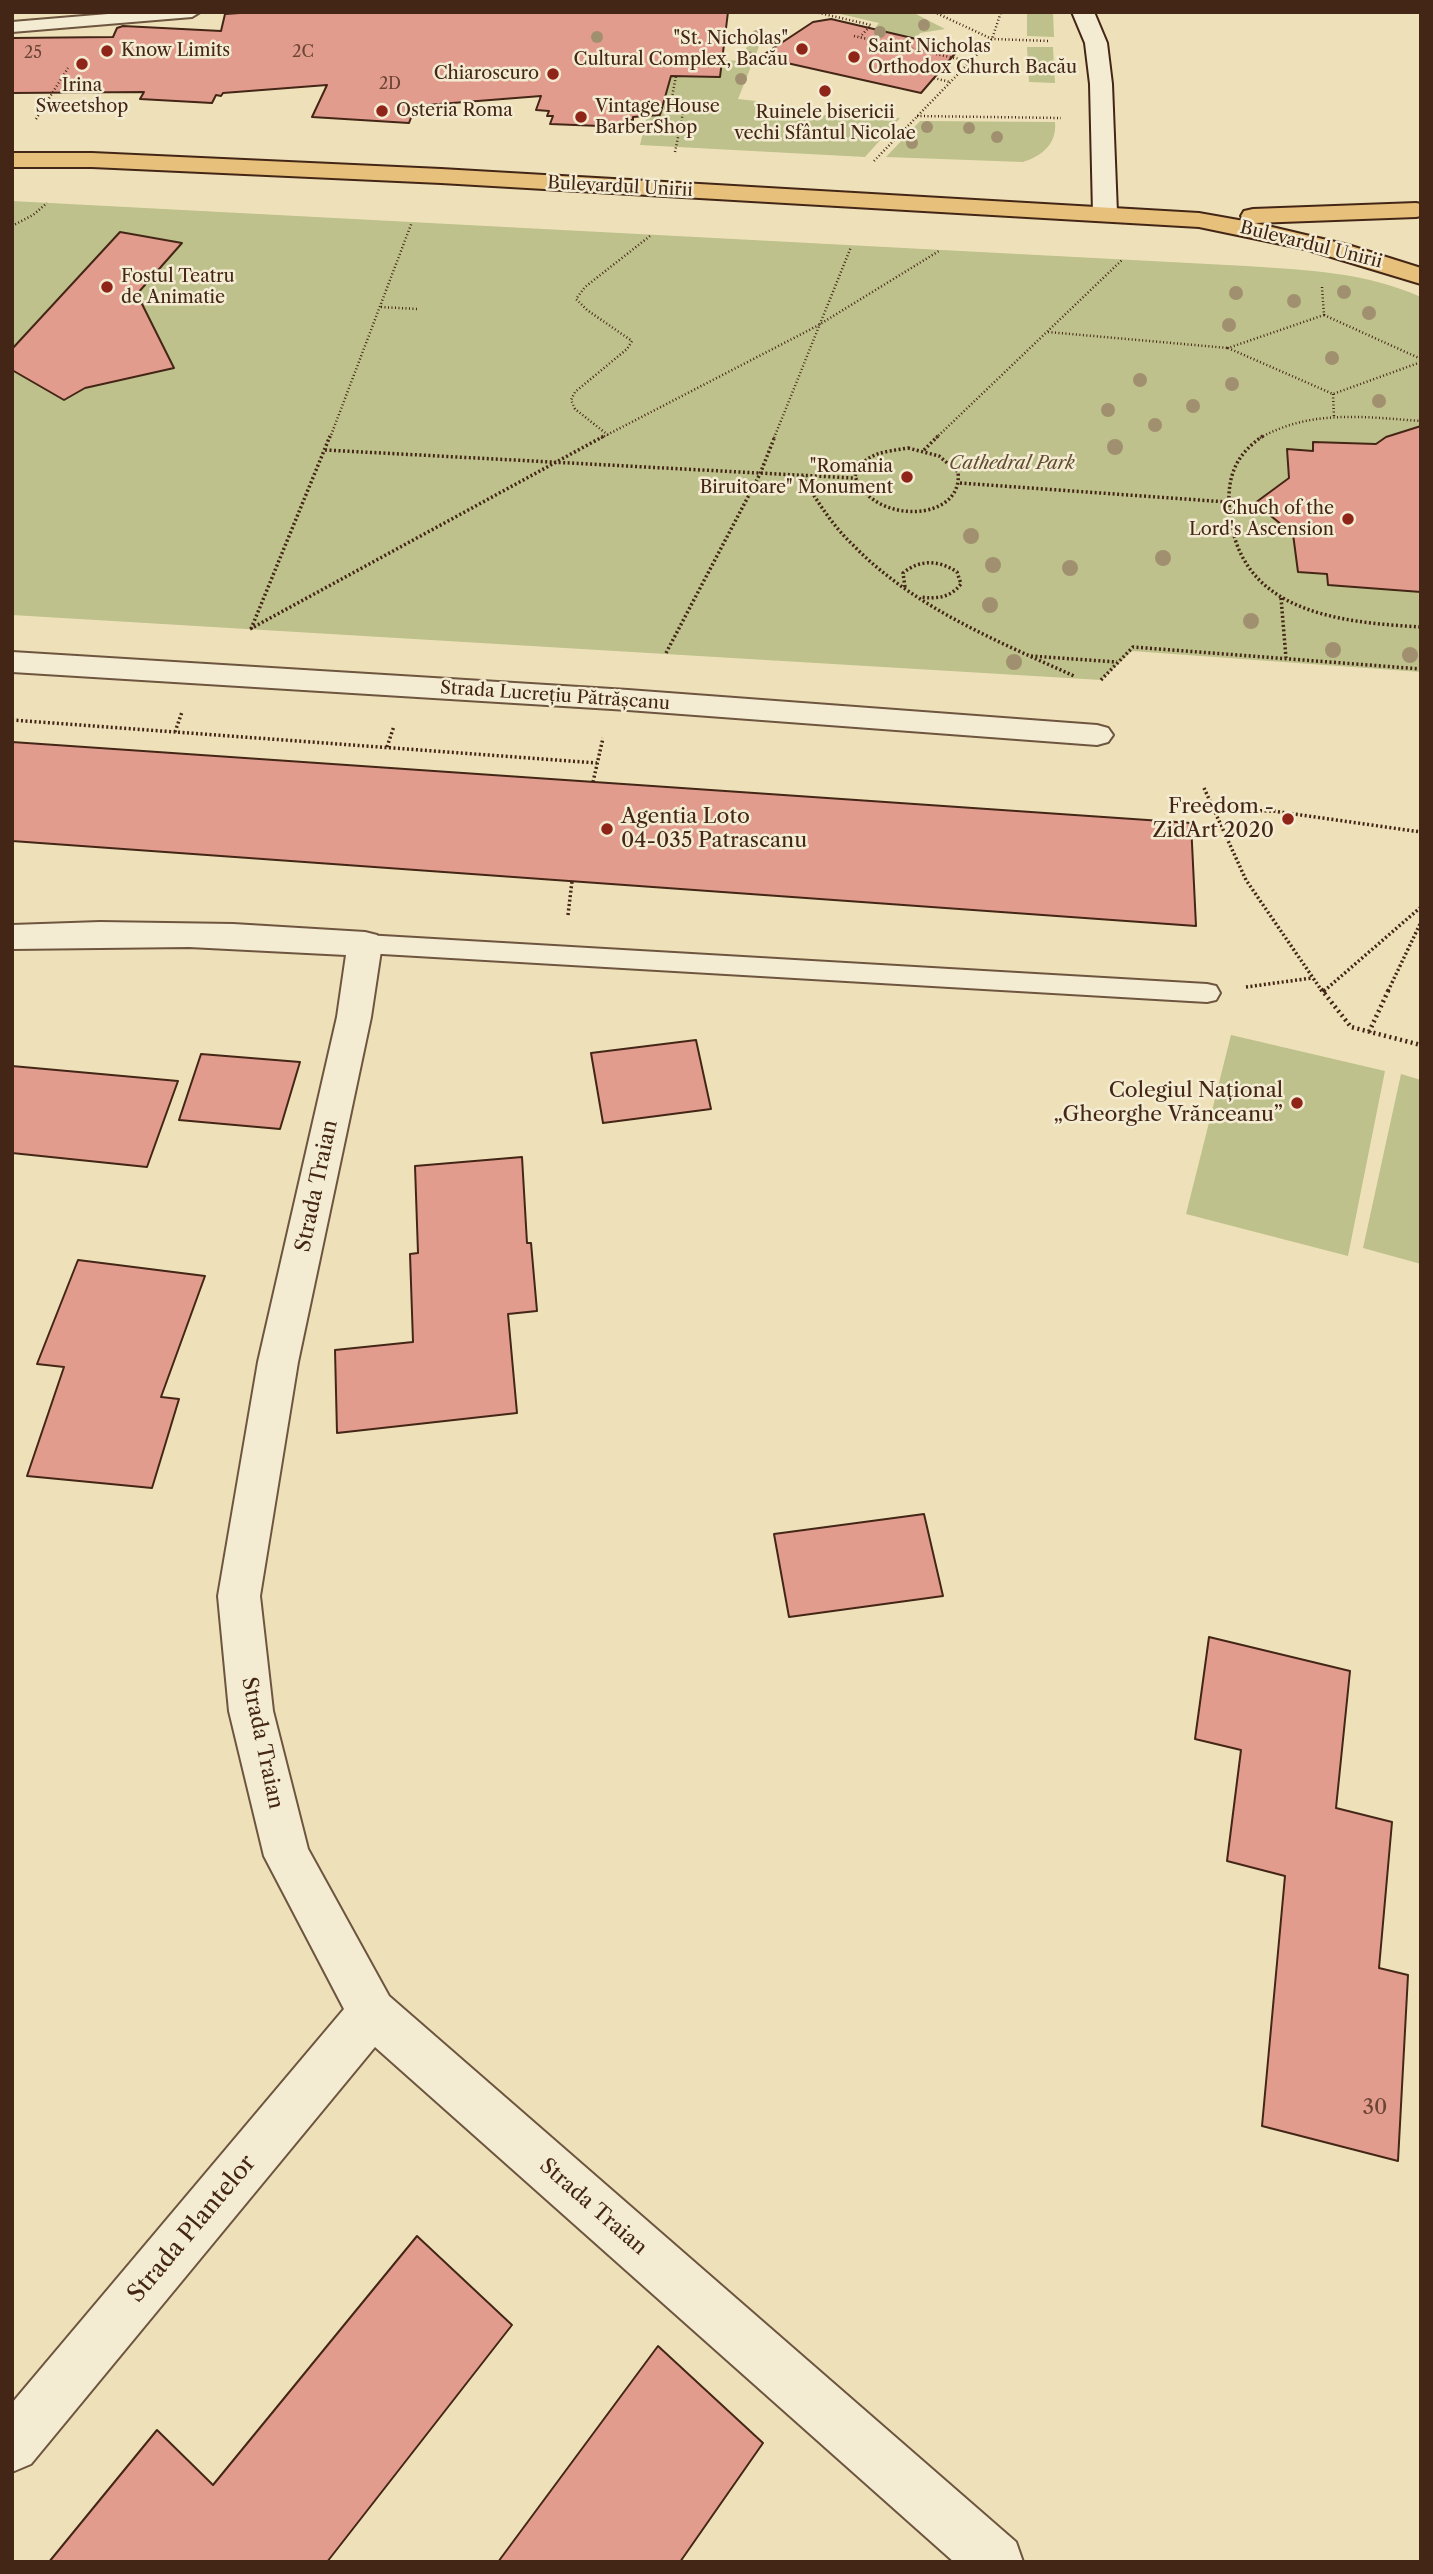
<!DOCTYPE html>
<meta charset="utf-8">
<style>
body{margin:0}
#map{position:relative;width:1433px;height:2574px;overflow:hidden;background:#eee1b9;font-family:"Libre Caslon Text",serif}
canvas{display:block}
.frame{position:absolute;inset:0;border:14px solid #442616;pointer-events:none}
</style>
<div id="map">
<canvas width="1433" height="2574"></canvas>
<div class="frame"></div>
</div>
<script>
const g = document.querySelector('canvas').getContext('2d');
g.lineJoin = 'round';
function fill(path, color) { g.fillStyle = color; g.fill(path, 'evenodd'); }
function strokePath(path, color, width, dash) { g.strokeStyle = color; g.lineWidth = width; g.lineCap = dash ? 'butt' : 'round'; g.setLineDash(dash || []); g.stroke(path); }
function drawText(font, color, halo, rows, align = 'center') {
  g.font = font + ' "Libre Caslon Text",serif'; g.lineWidth = 5; g.setLineDash([]); g.textBaseline = 'middle'; g.strokeStyle = halo; g.fillStyle = color; for (const [text, x, y, turn = 0] of rows) {
    g.save(); g.translate(x, y); g.rotate((+turn || 0) * Math.PI / 180); g.textAlign = isNaN(turn) ? turn : align; if (halo) g.strokeText(text, 0, 0); g.fillText(text, 0, 0); g.restore();
  }
}
fill(new Path2D(`
 M832,12h80l33,17 -25,4 -9,12 -42,-10 10,-12z
 M1027,12h26l1,25 -27,-1z
 M752,34h12l-26,65 18,2 14,12 130,5 -35,39 -225,-12 7,-29 13,-1 9,-39 51,1 2,-17 19,1z
 M1027,47h26l2,36 -26,-1z
 M920,121l135,1c2,22 -13,34 -32,40l-137,-5z
 M12,201l1234,65c61,4 119,6 175,31v375l-289,-21 -31,29 -1089,-65z
 M1231,1035l154,36 -37,185 -162,-42z
 M1401,1074l20,6v184l-58,-16z`), '#bec18b');
const building = new Path2D(`
 M255,12h473l-8,65 -49,-1 -11,39 -27,2v3h-6l-2,7 -75,-3 3,-8h-6l2,-5 -13,-1 5,-14 -114,9 -1,3h-6l-3,7h-5l-3,8 -97,-6 15,-32 -104,8 -2,3 -5,-1 -4,8 -72,-4 4,-7 -132,1v-55l101,-1 4,-9 6,-2 98,5 4,-17z
 M831,19l128,30 -38,44 -161,-36 53,-35z
 M120,232l62,11 -45,51 37,74 -89,20 -21,12 -52,-30v-21z
 M1421,426v166l-93,-7 -1,-11 -29,-2 -5,-38 -38,-31 34,-25 -2,-29 26,2v-9l63,2 10,-7z
 M12,742l1179,81 5,103 -1184,-85z
 M696,1040l15,69 -108,14 -12,-70z
 M201,1054l99,8 -20,67 -101,-9z
 M12,1066l166,15 -31,86 -135,-14z
 M522,1157l5,86h4l6,68 -29,3 9,99 -180,20 -2,-83 78,-8 -3,-88 8,-1 -3,-87z
 M78,1260l127,16 -44,121 18,2 -27,89 -125,-12 37,-109 -27,-3z
 M924,1514l19,82 -154,21 -15,-83z
 M1209,1637l141,34 -14,137 56,14 -13,146 29,7 -10,186 -136,-35 23,-250 -58,-15 14,-111 -46,-11z
 M417,2236l95,89 -185,237h-278l108,-132 56,55z
 M658,2346l105,97 -83,119h-182z`);
fill(building, '#e29c8e');
strokePath(building, '#442616', 2);
const lane = new Path2D(`
 M132,12h68l-8,5 -180,15v-10z
 M365,935l842,49 9,2 4,7 -4,7 -9,2 -842,-49 -9,-3 -3,-6 3,-6z`);
const street = new Path2D(`
 M12,652l616,38 469,35 11,3 5,7 -5,7 -11,3 -469,-35 -616,-38z
 M100,922l133,2 132,8 12,3 5,9 -11,73 -73,345 -38,234 13,115 35,138 81,147 627,546 7,20h-69l-579,-515 -344,417 -19,8v-69l332,-394 -80,-153 -35,-145 -11,-115 40,-234 79,-345 9,-62 -157,-8 -177,2v-24z`);
const secondary = new Path2D(`
 M1072,12h22l13,31 5,41 5,129 -3,5 -9,2 -9,-2 -3,-5 -3,-129 -5,-41z`);
const primary = new Path2D(`
 M12,153h80l349,16 758,44 45,8 -3,-5 3,-5 9,-2 163,-6 5,1v12l-5,1 -161,6 93,22 73,23v16l-116,-35 -106,-22 -758,-44 -349,-16h-80z`);
strokePath(lane, '#6e553f', 4);
strokePath(street, '#6e553f', 4);
strokePath(secondary, '#442616', 4);
strokePath(primary, '#442616', 4);
strokePath(new Path2D(`
 M815,12l56,13 -11,12
 M934,12l58,27 58,2
 M854,36l114,25
 M934,78l16,4
 M917,116l144,2
 M36,119l32,-51
 M675,152l9,-44 -13,-6 5,-26
 M874,161l118,-122 9,-27
 M12,226l21,-11 14,-12
 M1322,287l2,28 -96,33 105,46 88,-32
 M381,307l36,2
 M1324,315l97,44
 M1048,332l180,16
 M1333,394l1,23
 M608,435l-33,-26 -4,-9 4,-8 52,-43 5,-8 -45,-31 -11,-11 9,-12 65,-51
 M330,438l82,-216
 M601,438l216,-112 122,-75
 M774,438l77,-191
 M936,438l186,-178
 M1260,438c51,-29 105,-21 161,-17`), '#442616', 2.5, [1, 2.5]);
strokePath(new Path2D(`
 M1263,436c-25,17 -35,37 -34,67 5,109 106,119 192,124
 M908,448l31,8 19,16c6,51 -86,53 -103,4 9,-24 30,-24 53,-28z
 M325,450l528,28
 M924,450l14,-14
 M802,476c15,25 30,49 51,69 60,62 144,96 221,131
 M960,483l267,19
 M905,587l-2,-14c17,-14 36,-13 54,-1l4,12c-11,14 -24,15 -41,13
 M1281,598l5,60
 M250,629l354,-193
 M251,629l79,-193
 M666,653l94,-179 15,-38
 M1031,656l86,6
 M1101,680l32,-33 288,22
 M12,720l585,43
 M175,732l7,-20
 M387,747l7,-21
 M593,782l10,-44
 M1204,788l42,92 76,111
 M1215,810l58,1 148,21
 M568,915l4,-34
 M1246,987l66,-9
 M1324,991l97,-84
 M1388,991l33,-69`), '#442616', 3.5, [2, 2.5]);
strokePath(new Path2D(`
 M1321,989l30,38 70,18
 M1323,992l3,-3
 M1369,1032l20,-43`), '#442616', 4.5, [2, 3.5]);
fill(lane, '#f4ecd2');
fill(street, '#f4ecd2');
fill(secondary, '#f4ecd2');
fill(primary, '#e7c07c');
g.fillStyle = '#a1906f';
for (const [x, y, r] of [
 [924,25,6],
 [880,32,6],
 [757,36,6],
 [597,37,6],
 [748,57,6],
 [1040,67,6],
 [741,79,6],
 [927,127,6],
 [969,128,6],
 [997,137,6],
 [912,143,6],
 [1344,292,7],
 [1236,293,7],
 [1294,301,7],
 [1369,313,7],
 [1229,325,7],
 [1332,358,7],
 [1140,380,7],
 [1232,384,7],
 [1379,401,7],
 [1193,406,7],
 [1108,410,7],
 [1155,425,7],
 [1115,447,8],
 [971,536,8],
 [1163,558,8],
 [993,565,8],
 [1070,568,8],
 [990,605,8],
 [1251,621,8],
 [1333,650,8],
 [1410,655,8],
 [1014,662,8]
]) { g.beginPath(); g.arc(x, y, r, 0, 2 * Math.PI); g.fill(); }
for (const [x, y, r, color] of [
 [802,49,7,"#8f2418"],
 [107,51,7,"#8f2418"],
 [854,57,7,"#8f2418"],
 [82,64,7,"#8f2418"],
 [553,74,7,"#8f2418"],
 [825,91,7,"#8f2418"],
 [382,111,7,"#8f2418"],
 [581,117,7,"#8f2418"],
 [107,287,7,"#8f2418"],
 [907,477,7,"#8f2418"],
 [1348,519,7,"#8f2418"],
 [1288,819,7,"#8f2418"],
 [607,829,7,"#8f2418"],
 [1297,1103,7,"#8f2418"]
]) { const dot = new Path2D(); dot.arc(x, y, r, 0, 2 * Math.PI); g.fillStyle = color; g.fill(dot); strokePath(dot, '#f4ecd2', 2.5); }
drawText('16px', '#6c4434', null, [
 ["2C",303,52],
 ["25",33,53],
 ["2D",390,84]
]);
drawText('18px', '#442616', '#f4ecd2', [
 ["\"St. Nicholas\"",788,39,"right"],
 ["Cultural Complex, Bacău",788,60,"right"],
 ["Saint Nicholas",868,47],
 ["Orthodox Church Bacău",868,68],
 ["Know Limits",121,51],
 ["Chiaroscuro",539,74,"right"],
 ["Irina",82,86,"center"],
 ["Sweetshop",82,107,"center"],
 ["Vintage House",595,107],
 ["BarberShop",595,128],
 ["Osteria Roma",396,111],
 ["Ruinele bisericii",825,113,"center"],
 ["vechi Sfântul Nicolae",825,134,"center"],
 ["Fostul Teatru",121,277],
 ["de Animatie",121,298],
 ["\"Romania",893,467,"right"],
 ["Biruitoare\" Monument",893,488,"right"],
 ["Chuch of the",1334,509,"right"],
 ["Lord's Ascension",1334,530,"right"]
], 'left');
drawText('18px', '#442616', '#f4ecd2', [
 ["Bulevardul Unirii",620,187,3],
 ["Bulevardul Unirii",1311,245,14],
 ["Strada Lucrețiu Pătrășcanu",555,696,4]
]);
drawText('italic 18px', '#624d33', '#f4ecd2', [
 ["Cathedral Park",1012,464]
]);
drawText('21px', '#442616', '#f4ecd2', [
 ["Freedom -",1274,807],
 ["ZidArt 2020",1274,831],
 ["Agentia Loto",621,817,"left"],
 ["04-035 Patrascanu",621,841,"left"],
 ["Colegiul Național",1283,1091],
 ["„Gheorghe Vrănceanu”",1283,1115]
], 'right');
drawText('21px', '#442616', '#f4ecd2', [
 ["Strada Traian",317,1186,-78],
 ["Strada Traian",262,1743,78],
 ["Strada Traian",593,2207,41]
]);
drawText('21px', '#6c4434', null, [
 ["30",1375,2108]
]);
drawText('24px', '#442616', '#f4ecd2', [
 ["Strada Plantelor",192,2229,-50]
]);
</script>
